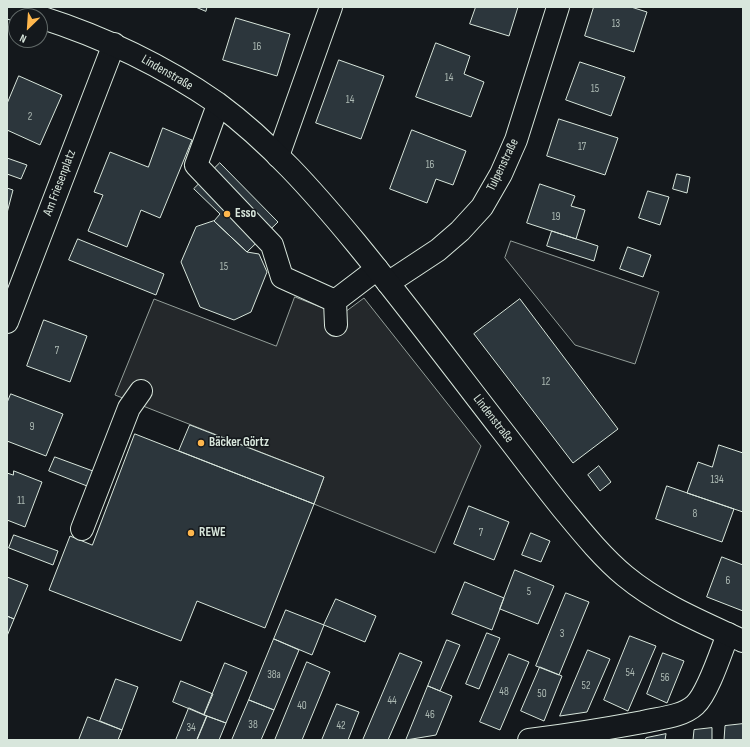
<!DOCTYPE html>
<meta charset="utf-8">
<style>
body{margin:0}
#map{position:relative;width:750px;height:747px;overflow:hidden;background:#14181c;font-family:"Sofia Sans Condensed",sans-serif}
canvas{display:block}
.frame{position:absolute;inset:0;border:8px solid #d8e6dc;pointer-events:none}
.north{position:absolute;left:8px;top:8px;width:40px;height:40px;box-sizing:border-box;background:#14181c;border:1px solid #626a69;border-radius:50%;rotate:205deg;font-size:11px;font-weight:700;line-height:16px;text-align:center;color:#d8e6dc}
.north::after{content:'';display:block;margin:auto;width:14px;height:18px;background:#ffb74d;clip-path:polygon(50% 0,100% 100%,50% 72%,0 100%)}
</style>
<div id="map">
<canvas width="750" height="747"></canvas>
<div class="frame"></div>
<div class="north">N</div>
</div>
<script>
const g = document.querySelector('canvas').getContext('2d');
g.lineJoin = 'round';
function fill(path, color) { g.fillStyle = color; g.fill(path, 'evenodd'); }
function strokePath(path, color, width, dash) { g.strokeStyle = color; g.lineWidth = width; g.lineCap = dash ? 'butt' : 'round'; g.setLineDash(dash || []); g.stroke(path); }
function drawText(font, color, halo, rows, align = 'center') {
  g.font = font + ' "Sofia Sans Condensed",sans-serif'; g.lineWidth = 3; g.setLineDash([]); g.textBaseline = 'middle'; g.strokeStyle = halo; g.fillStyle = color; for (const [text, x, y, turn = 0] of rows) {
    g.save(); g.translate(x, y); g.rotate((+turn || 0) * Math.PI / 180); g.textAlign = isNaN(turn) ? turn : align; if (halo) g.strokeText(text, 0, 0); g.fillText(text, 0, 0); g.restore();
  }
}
const green = new Path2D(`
 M511,241l148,51 -24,72 -60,-19 -70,-87z`);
fill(green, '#202428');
strokePath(green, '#939e99', 1);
const parking = new Path2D(`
 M295,297l46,18 23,-17 117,148 -46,107 -121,-49 10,-27 -209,-82 39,-96 122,47z`);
fill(parking, '#24282b');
strokePath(parking, '#939e99', 1);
const building = new Path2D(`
 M196,7h11l-1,4z
 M476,7h42l-9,29 -39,-12z
 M594,7h37l16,5 -13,40 -49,-16z
 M236,18l54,16 -13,42 -54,-16z
 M436,43l34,13 -6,18 20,8 -13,35 -55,-20z
 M339,60l45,16 -23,63 -45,-16z
 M580,62l45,15 -14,39 -45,-16z
 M19,76l43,19 -22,50 -33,-15v-26z
 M559,119l59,19 -13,37 -58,-19z
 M163,128l29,12 -32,78 -19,-8 -14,37 -39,-16 15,-36 -9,-3 16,-40 38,15z
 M412,130l54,21 -13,34 -17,-6 -9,24 -37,-14z
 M7,158l20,7 -6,14 -14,-5z
 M220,163l58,59 -31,30 -33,-31 6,-7 -26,-25z
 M677,174l13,3 -3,16 -14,-4z
 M540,184l35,12 -4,10 14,4 -9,29 -49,-16z
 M7,188l6,2 -6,23z
 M648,191l21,6 -9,28 -21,-7z
 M214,221l33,31 12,2 8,18 -16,40 -17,8 -34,-13 -19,-45 15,-35z
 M552,231l46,15 -4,15 -47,-15z
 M78,239l86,35 -8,21 -87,-35z
 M628,247l23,8 -8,22 -23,-8z
 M520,299l98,130 -45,34 -99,-129z
 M44,320l43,16 -17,46 -43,-16z
 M11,394l52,20 -17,42 -39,-15v-38z
 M190,425l134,52 -10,27 -135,-53z
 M135,434l179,70 -49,124 -68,-27 -16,40 -132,-51 21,-54 22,9z
 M719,445l24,8v59l-56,-19 11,-31 14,5z
 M55,457l38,14 -6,15 -38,-15z
 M599,466l12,16 -11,9 -12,-16z
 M14,471l28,11 -17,45 -18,-7v-47l6,2z
 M667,486l67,23 -12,33 -66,-23z
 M469,506l40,16 -15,38 -40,-16z
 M531,533l19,8 -9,21 -19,-7z
 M14,535l44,16 -5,14 -44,-17z
 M722,557l21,8v46l-36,-14z
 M515,570l39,16 -16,38 -38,-15z
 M7,577l21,8 -14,34 -7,-3z
 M465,582l39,16 -12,32 -40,-16z
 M566,593l23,9 -30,73 -23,-9z
 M336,599l40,17 -11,26 -41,-17z
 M286,610l38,15 -12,30 -38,-16z
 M7,616l7,3 -7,17z
 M487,633l13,5 -21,51 -13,-5z
 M630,636l26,10 -28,65 -24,-11z
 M274,639l25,11 -25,60 -25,-10z
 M447,640l13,5 -20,46 -12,-5z
 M588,650l22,9 -23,53 -27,4z
 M400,653l22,9 -34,78h-25z
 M663,653l21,8 -17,42 -20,-9z
 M509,654l20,8 -29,68 -20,-8z
 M307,662l23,10 -28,68h-27z
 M225,663l22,9 -21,51 -22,-8z
 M540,667l22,9 -18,45 -23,-10z
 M116,679l22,8 -16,43 -22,-9z
 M181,681l32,13 -9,21 -31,-13z
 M428,686l24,10 -16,39 -30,5z
 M249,700l25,10 -13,30h-29z
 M337,704l22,8 -11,28h-26z
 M189,708l18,8 -10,24h-21z
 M207,716l19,7 -7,17h-22z
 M88,717l34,13 -4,10h-39z
 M743,724v16h-19l1,-14z
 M712,728v12h-19l1,-10z
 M666,734l-1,6h-20l1,-2z`);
fill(building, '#2c363c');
strokePath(building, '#d8e6dc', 1);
const minor = new Path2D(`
 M218,105l-22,60 76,80 10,32 53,24
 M278,156l53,-149
 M388,283l50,-33 22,-19 22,-24 19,-33 15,-34 42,-133
 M7,322l107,-278
 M336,325l-1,-24 42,-32
 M82,529l47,-121 12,-17
 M529,740c39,-5 76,-11 114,-18 16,-4 39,-5 52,-17 13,-12 26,-53 33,-71`);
const major = new Path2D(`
 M7,7l30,9
 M40,17c63,20 122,48 177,86 53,39 97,89 139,140 50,61 97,124 145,186 21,27 41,54 62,80 19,23 39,48 62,67 35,29 77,46 118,65`);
strokePath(minor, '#d8e6dc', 24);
strokePath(major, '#d8e6dc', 24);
strokePath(minor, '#14181c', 22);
strokePath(major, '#14181c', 22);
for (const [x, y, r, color] of [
 [227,214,4,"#ffb74d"],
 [201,443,4,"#ffb74d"],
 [191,533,4,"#ffb74d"]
]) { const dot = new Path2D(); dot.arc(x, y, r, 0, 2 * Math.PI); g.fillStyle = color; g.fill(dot); strokePath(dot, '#14181c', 1.5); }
drawText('11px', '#adbab4', null, [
 ["13",616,24],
 ["16",257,47],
 ["14",449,78],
 ["15",595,89],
 ["14",350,100],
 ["2",30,117],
 ["17",582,147],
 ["16",430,165],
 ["19",556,217],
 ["15",224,267],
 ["7",57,351],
 ["12",546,382],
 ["9",32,427],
 ["134",717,480],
 ["11",21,501],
 ["8",695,514],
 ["7",481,533],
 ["6",728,581],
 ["5",529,592],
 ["3",562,634],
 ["54",630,673],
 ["38a",274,675],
 ["56",665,678],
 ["52",586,686],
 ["48",504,692],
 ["50",542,694],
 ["44",392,701],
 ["40",302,706],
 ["46",430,715],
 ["38",253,725],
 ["42",341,726],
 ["34",191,728]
]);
drawText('13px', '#d8e6dc', '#14181c', [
 ["Lindenstraße",167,73,30],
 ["Tulpenstraße",503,165,-64],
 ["Am Friesenplatz",60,183,-69],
 ["Lindenstraße",493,419,52]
]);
drawText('bold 13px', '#d8e6dc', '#14181c', [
 ["Esso",235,214],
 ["Bäcker Görtz",209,443],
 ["REWE",199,533]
], 'left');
</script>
